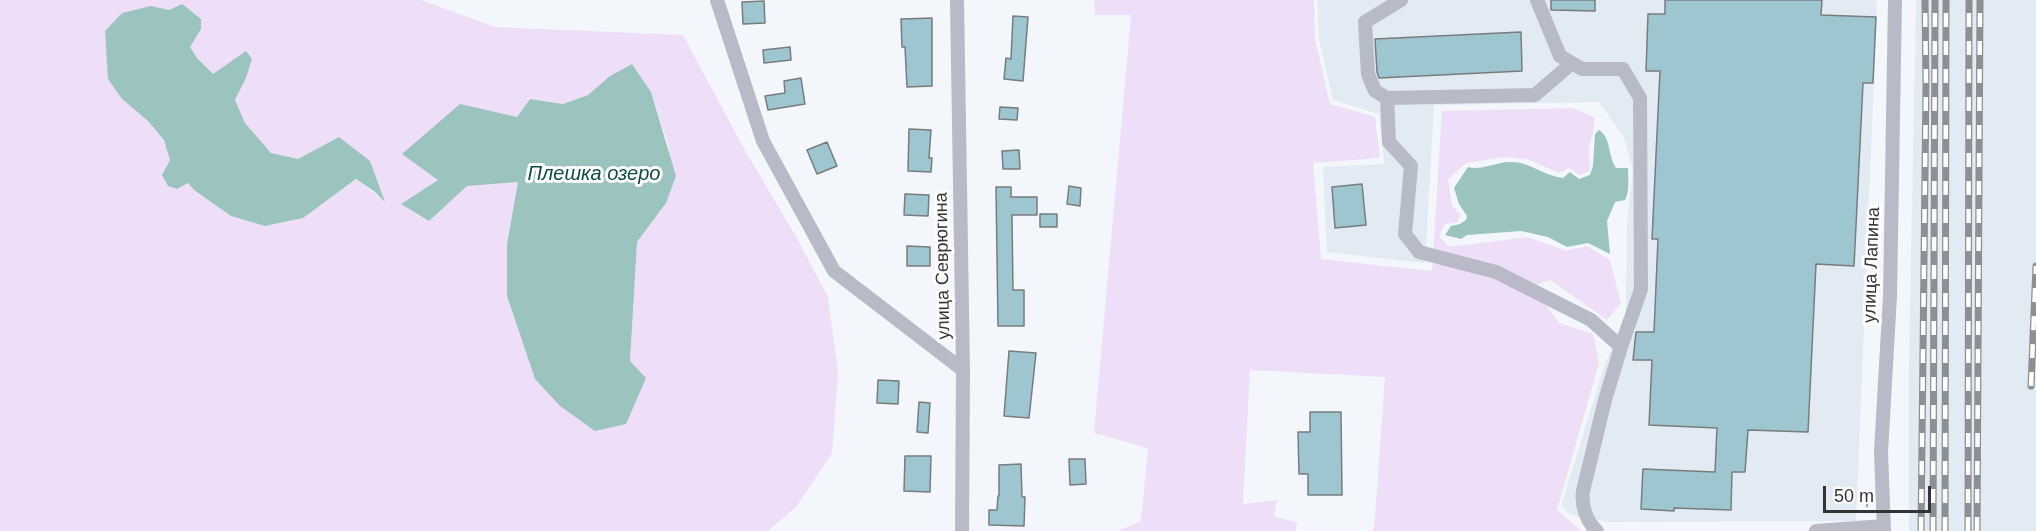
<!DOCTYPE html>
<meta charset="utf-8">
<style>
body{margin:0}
#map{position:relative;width:2036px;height:531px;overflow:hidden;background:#f3f6fa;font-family:Arial,sans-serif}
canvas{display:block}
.scale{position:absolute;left:1823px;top:486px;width:108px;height:27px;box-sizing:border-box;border:3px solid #333435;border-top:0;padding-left:8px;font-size:18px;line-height:21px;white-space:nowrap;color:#333435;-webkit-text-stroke:4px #fff;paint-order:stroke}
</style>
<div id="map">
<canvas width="2036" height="531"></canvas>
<div class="scale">50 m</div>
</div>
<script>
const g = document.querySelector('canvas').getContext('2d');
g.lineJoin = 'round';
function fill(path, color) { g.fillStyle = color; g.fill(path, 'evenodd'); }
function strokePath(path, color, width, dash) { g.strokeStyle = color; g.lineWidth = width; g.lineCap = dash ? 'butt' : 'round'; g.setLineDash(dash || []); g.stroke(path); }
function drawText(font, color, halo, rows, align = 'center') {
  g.font = font + ' Arial,sans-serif'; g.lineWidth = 6; g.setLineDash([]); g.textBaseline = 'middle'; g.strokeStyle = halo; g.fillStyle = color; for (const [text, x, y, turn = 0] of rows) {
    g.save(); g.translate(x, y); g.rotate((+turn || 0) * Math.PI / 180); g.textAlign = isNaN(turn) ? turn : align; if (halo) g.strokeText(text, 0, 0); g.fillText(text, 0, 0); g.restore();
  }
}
fill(new Path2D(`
 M1317,0h560l-21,521 -249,1 -36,-7 -10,-9 43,-139 22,-55 1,-92 6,-50 -9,-33 -25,-35 -165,3 -9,158 -98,-11 -4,-85 61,-3 -5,-50 -46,-14 -14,-61z
 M1916,0h120v531h-127v-160z`), '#e2eaf4');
fill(new Path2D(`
 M0,0h421l74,27 188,8 60,112 55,93 30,57 10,76 -6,80 -36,54 -28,24h-768zM182,4l19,25 -12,18 8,11 16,17 18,-14 15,17 -11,22 10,23 26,30 27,6 41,-22 44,63 -27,-21 -53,39 -38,8 -34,-10 -37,-26 -24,-30 -6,-20 -16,-19 -26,-22 -13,-20 -4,-48 46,-25 18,4zM632,64l19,28 18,55 -3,56 -29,39 -7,119 -95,18 -28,-83v-52l11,-62 -51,4 -38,35 -28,-17 37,-24 79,-63 13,-18 33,5 25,-9 22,-19z
 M1094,0h220l1,39 15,65 45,13 5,41 -67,5 8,96 111,12 10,-160 130,-3 22,9v11l-5,19 1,24 -10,4 -11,-7 -10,5 -32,-14 -22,-2 -39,6 -18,16 4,27 8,8 -2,8 -13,2 -6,12 9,11 80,-10 38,14 21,-5 23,14 11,43 -14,17 -57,-40 -18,6 27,37 34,11 6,29 -42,147 24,21h-216l9,-1 11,-153 -135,-7 -7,134 34,-4 -3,17 23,5 -1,9h-178l23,-10 7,-73 -54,-15 37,-418h-36z`), '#efdef7');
fill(new Path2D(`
 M182,4l19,15v10l-11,18 7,11 16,16 33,-23 6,8 -6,19 -11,22 10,23 26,30 27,6 41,-22 31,24 15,41 -10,-10 -19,-13 -53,39 -38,8 -34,-10 -37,-26 -6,-7 -11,6 -9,-3 -6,-11 8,-15 -6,-20 -16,-19 -26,-22 -14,-20 -3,-48 17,-18 29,-7 18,4z
 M632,64l19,28 25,84 -10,27 -29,39 -7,119 16,17 -20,46 -31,7 -35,-25 -25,-27 -28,-83v-52l11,-62 -51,4 -38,35 -28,-17 37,-24 -36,-26 58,-50 57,13 13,-18 33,5 25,-9 22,-19z
 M1599,130c13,9 8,25 17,38h12c0,11 2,22 -3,32l-10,2 -8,19 3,33 -22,-11 -21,4 -19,-10 -27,-6 -54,4 -6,4 -16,-4 6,-9 9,-2 6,-4 1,-4 -8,-12 -5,-16 14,-21c12,4 29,-5 41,-5 20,-1 35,14 54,16l7,-6 9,7 11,-4 3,-9 2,-32z`), '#9ac4bd');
const building = new Path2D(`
 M1551,0h44v11l-44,-1z
 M1665,0h157l-1,15 55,2 -3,66h-10l-9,183 -38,-2 -8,168 -60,-2 -3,42h-13l-1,38 -57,-2v3l-33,-2 2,-40 72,3 2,-44 -68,-3 3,-65h-19l3,-28h18l4,-93h-6l8,-168h-14l2,-57h17z
 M764,1l1,22 -22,1 -1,-22z
 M1013,16l15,1 -5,64 -19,-2 2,-21 5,1z
 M932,18v68l-25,1 -2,-40h-3l-1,-28z
 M1521,32l1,39 -143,7 -2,-6 -2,-33z
 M790,47l1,13 -27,3 -1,-13z
 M801,78l4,26 -37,6 -3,-14 20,-3 -1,-12z
 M1000,107l18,1 -1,12 -18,-1z
 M909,129l22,1 -2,28h3l-1,14 -23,-1z
 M827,142l10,24 -20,8 -10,-24z
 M1019,150l1,19h-17l-1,-18z
 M1362,184l4,41 -31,3 -3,-41z
 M1069,186l12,2 -1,18 -13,-2z
 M996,187h15v10h26v18h-25l1,75h11v36h-26z
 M905,194l24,1 -1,21 -24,-1z
 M1040,214h17v13h-17z
 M907,246l23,1v19h-23z
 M1009,351l27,2 -7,65 -25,-2z
 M878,380l21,1 -1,23 -21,-1z
 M919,402l11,1 -2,30 -11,-1z
 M1310,412h31l1,83h-34v-21h-9l-1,-42h12z
 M905,456h26l-1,36 -26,-1z
 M1069,459h16l1,25 -16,1z
 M1021,464l1,33h3l-1,29 -35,-1v-15h8l1,-14h1v-31z`);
fill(building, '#9ec6d1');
strokePath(building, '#787c7d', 1.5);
strokePath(new Path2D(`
 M1866,513l2,-15`), '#9ea0a2', 2, [3, 3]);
strokePath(new Path2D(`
 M717,0l46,141 71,130 129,99
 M957,0l6,370 -1,161
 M1401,0l-36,22 3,52 7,17 12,7 148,-3 37,-32
 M1537,0l23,56 22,13h41l17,29 1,191 -20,58 -16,53 -22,91c-2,14 3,30 14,40
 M1387,98l2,44 22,24 -6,68 14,18 77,20 95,48 30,27
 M1816,531l68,-5
 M1884,531l-3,-79 9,-156 5,-296`), '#b8bac8', 14);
const rail = new Path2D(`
 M2031,386l5,-120
 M1921,531l5,-448 -1,-83
 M1933,531l2,-531
 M1945,531l1,-531
 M1968,531l1,-531
 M1977,531l3,-531`);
strokePath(rail, '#8d8f91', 7);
strokePath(rail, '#fff', 4.5, [14]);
drawText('18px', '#333435', '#fff', [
 ["улица Лапина",1872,265,-88],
 ["улица Севрюгина",943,266,-91]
]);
drawText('italic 20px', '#0d4a44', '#fff', [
 ["Плешка озеро",594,174]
]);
</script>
